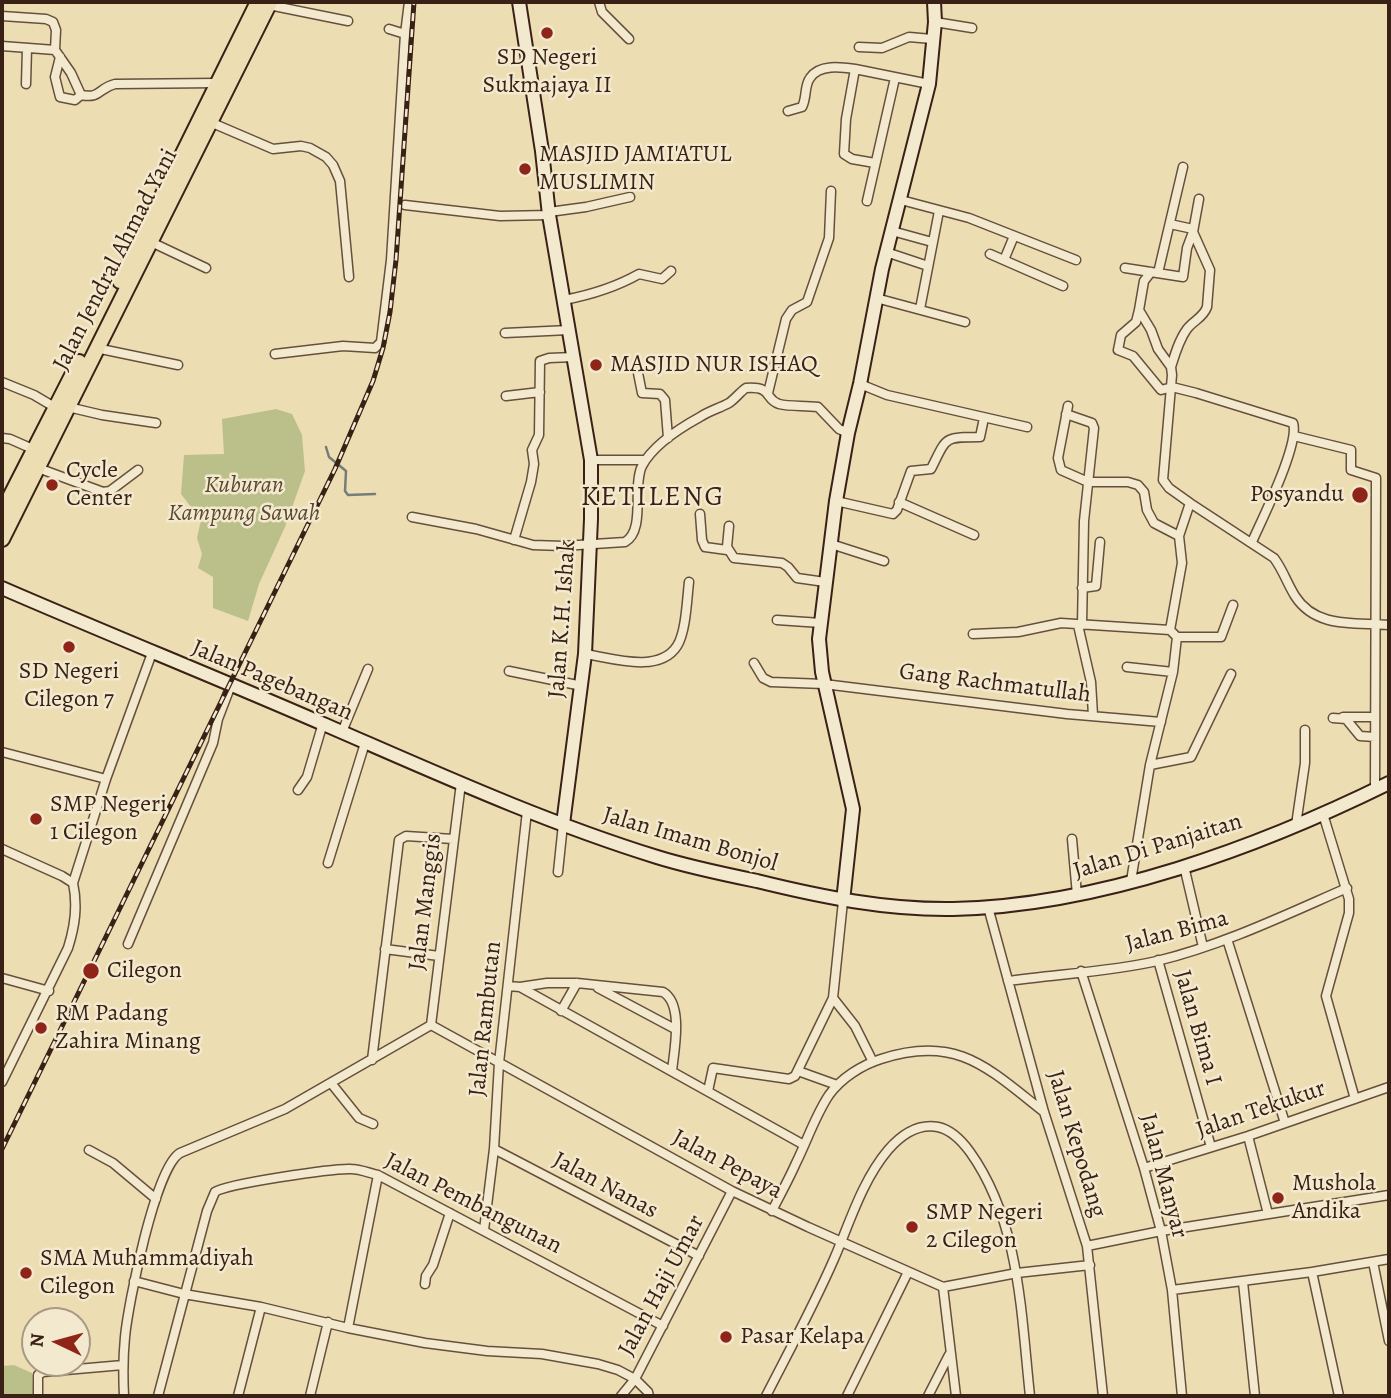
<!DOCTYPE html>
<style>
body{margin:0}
#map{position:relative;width:1391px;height:1398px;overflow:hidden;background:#ecddb3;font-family:Alegreya,serif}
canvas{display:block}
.frame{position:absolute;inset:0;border:4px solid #392116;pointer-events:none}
.north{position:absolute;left:21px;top:1307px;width:70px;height:70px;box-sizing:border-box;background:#f3e9ce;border:2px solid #a99984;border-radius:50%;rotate:275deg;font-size:19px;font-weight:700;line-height:28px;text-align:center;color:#392116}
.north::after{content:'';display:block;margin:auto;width:24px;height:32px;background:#8f2418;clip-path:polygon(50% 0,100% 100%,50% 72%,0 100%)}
</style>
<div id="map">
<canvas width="1391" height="1398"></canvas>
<div class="frame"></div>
<div class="north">N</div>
</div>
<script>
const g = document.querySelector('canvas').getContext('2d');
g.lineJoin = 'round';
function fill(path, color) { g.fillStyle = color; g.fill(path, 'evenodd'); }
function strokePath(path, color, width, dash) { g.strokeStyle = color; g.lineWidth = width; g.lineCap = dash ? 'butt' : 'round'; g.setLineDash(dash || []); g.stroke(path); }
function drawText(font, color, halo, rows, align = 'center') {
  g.font = font + ' Alegreya,serif'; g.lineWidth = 5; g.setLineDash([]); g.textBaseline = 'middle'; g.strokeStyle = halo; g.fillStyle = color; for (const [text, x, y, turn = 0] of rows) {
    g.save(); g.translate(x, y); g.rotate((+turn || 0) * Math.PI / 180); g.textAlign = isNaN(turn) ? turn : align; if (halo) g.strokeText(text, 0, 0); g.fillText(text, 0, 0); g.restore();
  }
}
fill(new Path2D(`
 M276,409l16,5 10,21 3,36 -20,56 -26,57 -11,37 -35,-13v-31l-15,-9 4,-14 -5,-16 4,-18 -20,-26 3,-39 40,-1 -2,-35z
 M14,1365l18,8 1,23h-31v-30z`), '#bbc08a');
strokePath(new Path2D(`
 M326,447l3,10 17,14 -1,20 3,4 27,-1`), '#747d77', 2.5);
const street = new Path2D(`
 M599,2l3,10 27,27
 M269,5l79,16
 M2,16l44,3 7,3 3,8 -1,20
 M935,22l37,6
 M389,29l16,5
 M2,46l53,4 16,23 10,22c20,4 17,-7 34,-11l102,-1
 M859,47l23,1 27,-11 23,2
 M60,57l-5,20 5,20 15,3 6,-5
 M26,84l1,-36
 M788,111l14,-4c5,-9 2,-21 8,-29 9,-14 31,-11 45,-9
 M210,122l63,27 28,-3 9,2 16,9 7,8 7,16 9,96
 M875,163l-23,-4 -8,-5 2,-35 9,-50 74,15
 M901,200l68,18 107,42
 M867,201l28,-123
 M405,205l95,11 49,-1
 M549,212l37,-5 44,-10
 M1170,224l23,5
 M892,231l40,11
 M151,242l55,26
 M886,252l42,14
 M990,254l73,32
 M1004,260l10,-24
 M1125,268l58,9 4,-29 6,-16
 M1151,272l-7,9 -5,29 12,20 7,19 13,18 1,8 -9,105 6,8 21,15 -11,33
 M1158,273l25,-106
 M876,298l89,24
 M564,300c26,-5 52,-13 75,-26l23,5 9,-8
 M920,309l19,-98
 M1139,310l-3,12 -15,13 -3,15 15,6 28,34 11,-3 24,6 97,30c7,21 -31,96 -41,119
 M505,333l64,-3
 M96,348l82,17
 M275,354l68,-8 32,2 6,-6 10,-82 14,-226 4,-32
 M1171,367c4,-13 8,-27 16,-38 7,-9 16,-11 20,-22l3,-37 -17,-38 6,-33
 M638,373l4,20 18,1 5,6 3,38
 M2,382l32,13 22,13
 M860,384l27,11 140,32
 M768,393l18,-74 6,-9 15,-8 22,-64 2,-47
 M506,396l34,-4
 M1068,406l-10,52 3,12 27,12h40l10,3 6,7 3,18 7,13 25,13 3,27 -12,67 7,7 -4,35 -23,93 -19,116
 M68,407l34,8 54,8
 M1066,414l26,9 2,5 -10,93 -2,104
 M1294,436l57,14v20l25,8 -1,312
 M2,438l8,1 25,11
 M591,460h54
 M38,468l65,24 7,-1 28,-21
 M836,501l57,13 4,-4 14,-39 20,-2c16,-32 12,-32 49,-32l4,-19
 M899,502l75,33
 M1190,503l84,55c9,12 13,25 21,38 21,33 60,26 94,29
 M700,514l2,26 3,7 22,3
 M412,517l64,12 57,16 30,1 62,-4c21,-12 7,-56 17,-76 11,-21 38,-38 58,-49 9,-6 20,-9 29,-14 6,-4 11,-11 17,-15 27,-2 18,11 33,16 12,3 26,1 39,3l21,22 9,4
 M729,526l-2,21 7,11 48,5 6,4 9,11 28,4
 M514,540l17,-58 3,-18 -2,-14 7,-15 1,-74 9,-3 25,-1
 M831,544l53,17
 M1082,588l14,-2 4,-44
 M777,620l44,3
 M1078,625l13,57 2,33
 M973,634l45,-2 43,-9 109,7
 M1177,637h44l12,-32
 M585,654c27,4 74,20 92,-8 9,-14 10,-47 12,-64
 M754,663l9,15 8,4 53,2 243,30 94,8
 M1127,667l46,5
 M509,671l73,15
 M1343,717h32
 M1333,718l13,1 14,17 15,1
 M342,732l26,-63
 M2,752l104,27
 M1150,765l41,-8 40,-83
 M298,790l9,-13 16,-54
 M1323,814l26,85v14l-23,83 29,103
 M1296,825l9,-62v-33
 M1072,839l5,56
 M2,849l60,27 11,7c5,23 2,43 -5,65l-66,134
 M328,863l37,-120
 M1184,866l19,81
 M558,872l5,-48
 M73,883l33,-104 46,-126
 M988,907l56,205 43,134 16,150
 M1227,939l58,184
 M128,944l85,-201 5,-24 13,-34
 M385,949l54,7
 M1158,960l53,187
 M1081,971l63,197 17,63 11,59 10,106
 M2,978l47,13
 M1008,981c49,-7 101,-9 149,-20 66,-16 128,-46 190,-73
 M508,986l12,1 284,158
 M520,987l27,-4h30l86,9c21,12 11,59 9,79
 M598,988l77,41
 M833,998l22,28 18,36
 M561,1011l16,-28
 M431,1025l301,166 76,36 135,60
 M431,1025l30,-242
 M372,1060l27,-220 7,-4 47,3
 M798,1071l39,14
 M331,1083l28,35 14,6
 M708,1091l5,-23 76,11 6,-3 38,-78 10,-97
 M1248,1136l20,78
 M494,1149l205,107
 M89,1150l24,13 43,36
 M1144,1168l104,-32 141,-49
 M772,1211c8,-16 17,-32 24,-48 11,-22 19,-47 33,-68 12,-17 33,-30 52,-36 76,-25 107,9 163,53
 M484,1230l10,-81 5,-86 28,-252
 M1087,1246l74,-15 228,-36
 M1373,1262l16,79
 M1312,1272l27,124
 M134,1281l50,13 77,13 87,21 77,15 62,8 55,3 56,10 20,6 17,9 13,13 1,4
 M1243,1282l12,114
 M425,1284l1,-8 7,-11 17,-52
 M943,1287l74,-14 73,-8
 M943,1287l13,109
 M1172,1290l140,-18 77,-13
 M348,1328l30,-153
 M38,1396v-21l5,-3 80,-7
 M124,1396c-1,-20 -1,-39 1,-59 3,-32 30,-169 55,-184l105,-44 146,-84
 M158,1396l49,-185 8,-19c11,-8 119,-24 136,-23 9,0 18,4 27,6l285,151
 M238,1396l23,-89
 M310,1396l18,-74
 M621,1396l14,-17 97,-188
 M766,1396c23,-45 48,-91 68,-137 16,-37 28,-78 54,-109 13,-15 29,-27 50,-23 14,3 24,14 32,25 50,70 51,162 60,244
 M847,1396l61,-124
 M928,1396l21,-41`);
const secondary = new Path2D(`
 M519,2l23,149 7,64 42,245v59l-6,135 -22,170
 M2,588c106,46 213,89 319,135 111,48 220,98 336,134 32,10 66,17 100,24 65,16 129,29 196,28 147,-3 306,-62 436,-126
 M843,901l10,-92 -31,-137 -3,-33 17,-138 12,-68 12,-49 22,-115 47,-185 6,-62 -1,-20`);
const highway = new Path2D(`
 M120,281l138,-279
 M2,513l77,-151
 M2,539l268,-537`);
strokePath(street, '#66503d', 11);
strokePath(secondary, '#392116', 16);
strokePath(highway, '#392116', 18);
strokePath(street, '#f3e9ce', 8);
strokePath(secondary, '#f3e9ce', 12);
strokePath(highway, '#ecddb3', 14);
const rail = new Path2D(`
 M2,1149l333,-680 38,-88 10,-33 7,-36 6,-52 18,-258`);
strokePath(rail, '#392116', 5);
strokePath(rail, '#f3e9ce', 2.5, [8]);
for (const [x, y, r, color] of [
 [547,33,7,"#8f2418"],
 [525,169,7,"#8f2418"],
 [596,365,7,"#8f2418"],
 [52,485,7,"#8f2418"],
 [1360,495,9,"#8f2418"],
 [69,647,7,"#8f2418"],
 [36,819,7,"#8f2418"],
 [91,971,9,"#8f2418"],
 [41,1028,7,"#8f2418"],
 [1278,1198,7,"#8f2418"],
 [912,1227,7,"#8f2418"],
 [26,1273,7,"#8f2418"],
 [726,1337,7,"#8f2418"]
]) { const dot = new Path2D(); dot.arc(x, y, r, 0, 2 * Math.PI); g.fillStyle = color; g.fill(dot); strokePath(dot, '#f3e9ce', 2.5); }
drawText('24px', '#392116', '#f3e9ce', [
 ["SD Negeri",547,58,"center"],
 ["Sukmajaya II",547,86,"center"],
 ["MASJID JAMI'ATUL",539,155],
 ["MUSLIMIN",539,183],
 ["MASJID NUR ISHAQ",610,365],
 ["Cycle",66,471],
 ["Center",66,499],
 ["Posyandu",1344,495,"right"],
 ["SD Negeri",69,672,"center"],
 ["Cilegon 7",69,700,"center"],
 ["SMP Negeri",50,805],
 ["1 Cilegon",50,833],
 ["Cilegon",107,971],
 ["RM Padang",55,1014],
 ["Zahira Minang",55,1042],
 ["Mushola",1292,1184],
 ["Andika",1292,1212],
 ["SMP Negeri",926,1213],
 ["2 Cilegon",926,1241],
 ["SMA Muhammadiyah",40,1259],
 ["Cilegon",40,1287],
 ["Pasar Kelapa",740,1337]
], 'left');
drawText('24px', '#392116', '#f3e9ce', [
 ["Jalan Jendral Ahmad Yani",116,260,-63],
 ["Jalan K.H. Ishak",563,619,-86],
 ["Jalan Pagebangan",272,681,23],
 ["Gang Rachmatullah",995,684,7],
 ["Jalan Imam Bonjol",690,840,16],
 ["Jalan Di Panjaitan",1158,847,-17],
 ["Jalan Manggis",426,902,-83],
 ["Jalan Bima",1177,932,-15],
 ["Jalan Rambutan",486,1019,-84],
 ["Jalan Bima I",1197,1028,74],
 ["Jalan Tekukur",1261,1110,-19],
 ["Jalan Kepodang",1076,1144,73],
 ["Jalan Pepaya",727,1165,28],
 ["Jalan Manyar",1163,1176,75],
 ["Jalan Nanas",605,1186,28],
 ["Jalan Pembangunan",473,1204,27],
 ["Jalan Haji Umar",662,1286,-62]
]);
drawText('italic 24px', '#5a4933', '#f3e9ce', [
 ["Kuburan",244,486],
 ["Kampung Sawah",244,514]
]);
g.letterSpacing = '2px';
drawText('28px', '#392116', '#f3e9ce', [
 ["KETILENG",653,498]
]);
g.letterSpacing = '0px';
</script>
